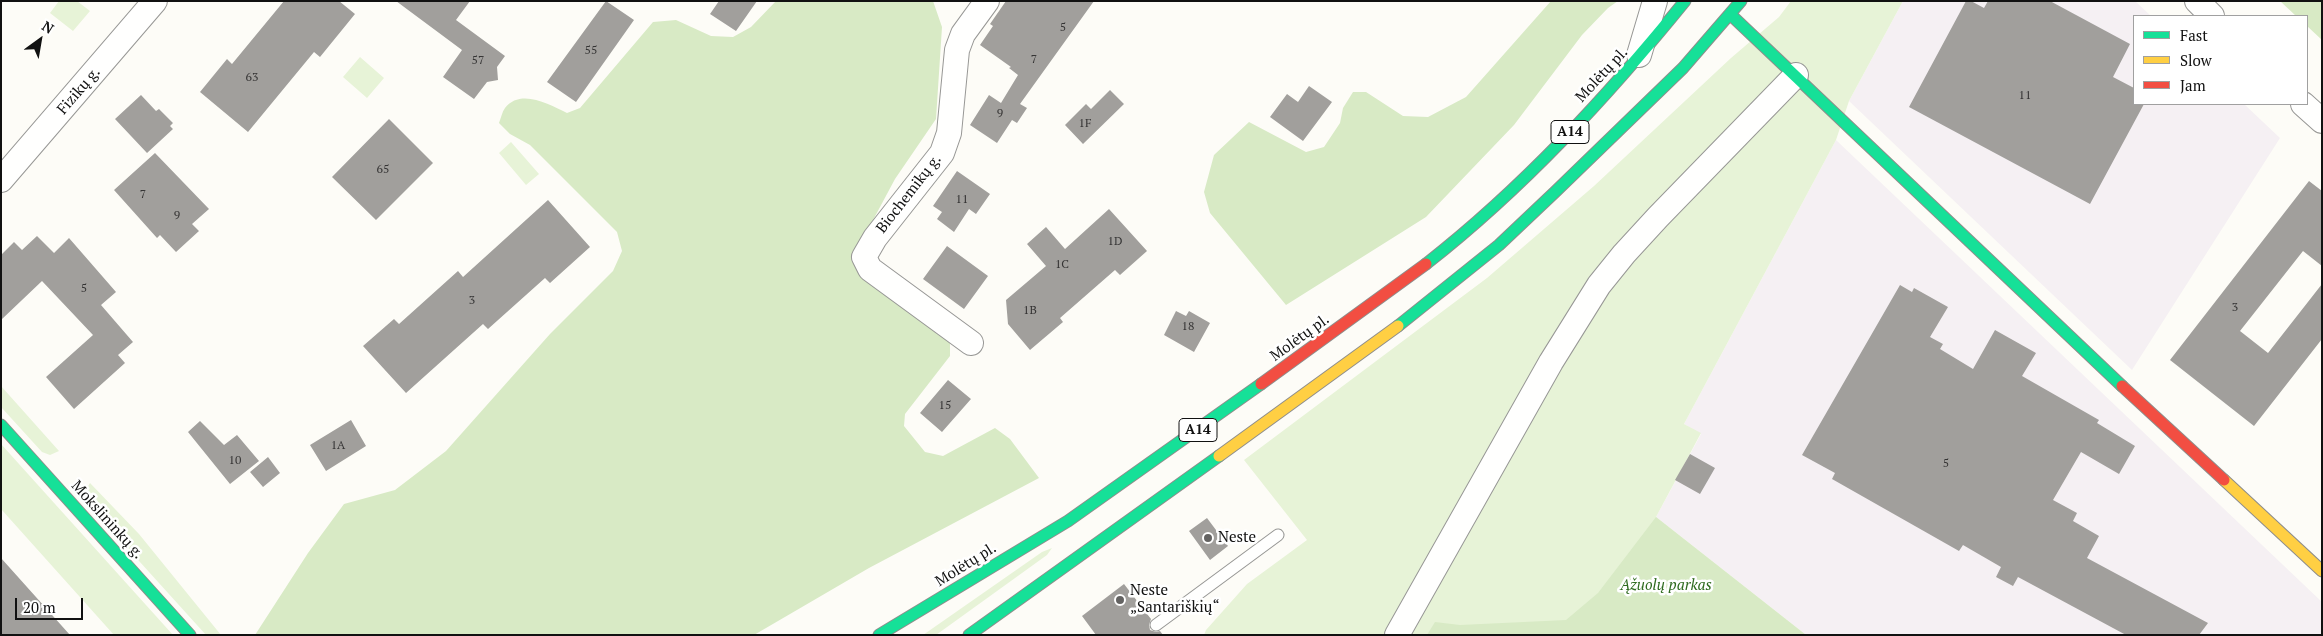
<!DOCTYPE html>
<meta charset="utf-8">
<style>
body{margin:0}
#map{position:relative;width:2323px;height:636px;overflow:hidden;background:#fdfcf7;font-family:"PT Serif",serif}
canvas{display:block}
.frame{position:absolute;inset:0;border:2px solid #111;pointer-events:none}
.legend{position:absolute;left:2133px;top:15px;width:175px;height:90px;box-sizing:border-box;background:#fff;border:1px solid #a0a0a0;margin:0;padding:6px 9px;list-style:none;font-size:15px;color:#111}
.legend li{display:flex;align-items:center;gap:10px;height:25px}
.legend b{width:25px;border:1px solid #a0a0a0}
.north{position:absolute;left:15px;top:15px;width:50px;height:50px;-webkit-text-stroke:4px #fff;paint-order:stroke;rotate:32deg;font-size:14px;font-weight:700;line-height:20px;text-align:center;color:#111}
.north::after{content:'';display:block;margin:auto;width:18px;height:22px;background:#111;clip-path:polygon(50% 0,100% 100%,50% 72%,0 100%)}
.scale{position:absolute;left:15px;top:598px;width:68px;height:22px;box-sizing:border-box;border:2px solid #111;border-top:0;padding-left:6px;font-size:15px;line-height:18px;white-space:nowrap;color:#111;-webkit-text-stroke:4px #fff;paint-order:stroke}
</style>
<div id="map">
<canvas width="2323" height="636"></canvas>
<div class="frame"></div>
<ul class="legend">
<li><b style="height:6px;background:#16e098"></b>Fast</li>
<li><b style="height:6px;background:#ffcf43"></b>Slow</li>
<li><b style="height:6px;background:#f24e42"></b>Jam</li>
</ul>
<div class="north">N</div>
<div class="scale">20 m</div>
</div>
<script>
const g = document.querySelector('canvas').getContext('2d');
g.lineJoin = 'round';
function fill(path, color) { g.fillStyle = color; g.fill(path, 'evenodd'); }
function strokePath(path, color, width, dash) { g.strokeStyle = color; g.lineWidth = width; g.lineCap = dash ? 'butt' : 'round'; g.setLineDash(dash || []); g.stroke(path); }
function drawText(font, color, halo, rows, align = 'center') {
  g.font = font + ' "PT Serif",serif'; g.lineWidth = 5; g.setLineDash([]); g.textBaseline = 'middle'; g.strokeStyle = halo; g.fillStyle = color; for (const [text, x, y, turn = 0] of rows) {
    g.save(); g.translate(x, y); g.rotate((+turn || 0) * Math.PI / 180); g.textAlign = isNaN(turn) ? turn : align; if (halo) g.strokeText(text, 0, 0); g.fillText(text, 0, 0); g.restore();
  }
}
fill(new Path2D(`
 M1903,1h232l16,15h-17v88h110l36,34 -148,232 -283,-269z
 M1836,140l486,462v33h-516l-150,-118 45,-83 -17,-10z`), '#f5f0f3');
fill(new Path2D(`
 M59,1h18l13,10 -17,20 -23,-18z
 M1791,1h112l-54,100 -13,39 -152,284 17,9 -45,84 150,118h-602l2,-5 41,-46 60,-44 -63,-80 243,-182 107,-92 137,-128 48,-41z
 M360,57l24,21 -17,20 -24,-21z
 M511,142l28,32 -13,11 -27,-32z
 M1,386l58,65 -9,4 -8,-3 -41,-45z
 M1,444l172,191h-59l-113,-126z
 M90,483l49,51 82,101h-15l-114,-126c-6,-8 -8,-17 -2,-26z
 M1052,548l-5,7 -111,80h-13l119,-83z`), '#e7f3d7');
fill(new Path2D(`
 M776,1h157l9,26 -6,92 -41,60 -38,71 93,87v19l-45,58 -1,12 21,26 18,4 52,-28 15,11 29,39 -170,90 -115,67h-499l53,-82 36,-49 51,-14 51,-39 104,-117 63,-63 9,-20 -5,-19 -87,-87 -20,-11 -11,-11c2,-5 3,-11 6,-15 16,-20 45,-3 62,5l13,-5 73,-86 23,-2 35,16 22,1 18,-10z
 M1551,1h67l-10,7 -26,27 -68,90 -88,92 -140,88 -76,-92 -6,-21 10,-37 35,-33 57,30 18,-5 16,-24 3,-15 10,-16h13l37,24 25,1 38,-20z
 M2280,1h42v39l-15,-14v-10h-11z
 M1656,517l150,118h-379l8,-13 25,3 106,-5 32,-27z`), '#d8eac5');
fill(new Path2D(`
 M284,1h55l16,13 -35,43 -6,-5 -66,80 -48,-40 27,-33 5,5z
 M396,1h74l-14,19 49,36 -8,11 1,13 -11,2 -13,17 -31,-22 19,-27z
 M606,1l28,19 -58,82 -29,-20z
 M719,1h38l-21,30 -26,-17z
 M1006,1h88l-74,103 7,4 -10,15 -5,-3 -15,23 -27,-18 19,-30 12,8 17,-28 -9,-7 2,-1 -31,-22 13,-19 -3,-2z
 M1966,1h5l13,7 4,-7h62l80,43 -17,33 21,11v16h10l-54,100 -181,-97z
 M1309,86l23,16 -29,39 -33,-24 17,-23 11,8z
 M1110,90l14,14 -41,40 -18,-19 21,-21 5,5z
 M141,95l15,16 3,-2 14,14 -3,3 3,3 -26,24 -32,-34z
 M389,119l44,44 -57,57 -44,-43z
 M155,153l54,56 -17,15 7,7 -23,21 -16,-17 -3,3 -43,-48z
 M957,171l33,23 -14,20 -7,-5 -15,23 -17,-13 5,-7 -9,-6z
 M2309,181l13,10v75l-19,-15 -63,80 28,22 54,-69v55l-68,87 -84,-66z
 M548,200l42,47 -40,36 -5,-5 -57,51 -5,-5 -77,69 -43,-47 31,-27 5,5 59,-53 5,6z
 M1109,209l38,42 -27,24 -5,-5 -55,48 3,4 -33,28 -22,-26 -2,-24 40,-34 -19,-22 19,-17 19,22z
 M37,236l17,17 15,-15 47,54 -15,13 32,37 -15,13 7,8 -51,46 -28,-32 47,-42 -51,-54 -41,39v-65l13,-13 8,8z
 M947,246l41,30 -24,33 -41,-30z
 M1900,285l12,7 2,-4 34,19 -18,30 13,7 -3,5 33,20 22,-39 41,23 -14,23 77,44 -2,3 38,23 -16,28 -38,-22 -28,48 24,13 -4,8 26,15 -12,22 121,65 -9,12h-73l-108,-58 -5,9 -17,-9 5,-10 -38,-22 -4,6 -127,-72 3,-6 -33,-18z
 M1176,311l10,5 3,-5 21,12 -16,29 -30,-17z
 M948,380l23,19 -29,33 -22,-19z
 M351,420l15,26 -40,25 -16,-26z
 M200,421l24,24 13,-10 22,26 -29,23 -42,-52z
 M1690,454l25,14 -15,26 -25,-14z
 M268,457l12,16 -17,14 -13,-15z
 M1207,518l21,28 -18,14 -21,-29z
 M1,558l69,77h-69z
 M1124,584l27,35 -2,6 1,5 6,2 4,-1 3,4h-67l-14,-19z`), '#a19f9c');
const lane = new Path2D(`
 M1156,625l122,-90`);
const street = new Path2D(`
 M2197,1l15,15
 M1639,55l16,-54
 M2303,104l19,17
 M1,180l154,-179
 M971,343l-101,-74 -6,-12 11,-19 67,-85 7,-20 8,-83 6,-16 24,-33
 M1397,635l154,-273 48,-77 25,-31 34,-37 138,-142`);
const fast = new Path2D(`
 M1731,15l391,371
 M1426,264c97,-76 181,-167 259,-263
 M1398,326l101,-81 56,-53 128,-124 58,-67
 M1,425l189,210
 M879,635l189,-114 193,-137
 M969,635l250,-179`);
const slow = new Path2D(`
 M1219,456l179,-130
 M2224,480l98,91`);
const jam = new Path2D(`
 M1261,384l165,-120
 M2122,386l102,94`);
strokePath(lane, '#979795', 13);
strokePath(street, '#979795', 26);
strokePath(fast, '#8e8d8b', 13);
strokePath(slow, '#8e8d8b', 13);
strokePath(jam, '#8e8d8b', 13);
strokePath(lane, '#fffffe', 11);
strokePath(street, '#fffffe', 24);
strokePath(fast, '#16e098', 11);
strokePath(slow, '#ffcf43', 11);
strokePath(jam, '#f24e42', 11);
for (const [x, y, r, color] of [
 [1208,538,5,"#646362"],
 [1120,600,5,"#646362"]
]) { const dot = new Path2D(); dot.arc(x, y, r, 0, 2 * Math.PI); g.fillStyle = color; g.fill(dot); strokePath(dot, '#fff', 2); }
drawText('12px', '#353434', null, [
 ["5",1063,28],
 ["55",591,51],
 ["7",1034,60],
 ["57",478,61],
 ["63",252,78],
 ["11",2025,96],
 ["9",1000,114],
 ["1F",1085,124],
 ["65",383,170],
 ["7",143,195],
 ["11",962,200],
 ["9",177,216],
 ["1D",1115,242],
 ["1C",1062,265],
 ["5",84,289],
 ["3",472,301],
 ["3",2235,308],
 ["1B",1030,311],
 ["18",1188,327],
 ["15",945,406],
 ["1A",338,446],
 ["10",235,461],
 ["5",1946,464]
]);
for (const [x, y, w] of [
 [1570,132,38],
 [1198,430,38]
]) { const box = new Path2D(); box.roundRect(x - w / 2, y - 11.5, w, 23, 4); g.fillStyle = '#fff'; g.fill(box); strokePath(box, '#111', 1); }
drawText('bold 14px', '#111', null, [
 ["A14",1570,132],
 ["A14",1198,430]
]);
drawText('15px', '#111', '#fff', [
 ["Molėtų pl.",1602,75,-47],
 ["Fizikų g.",79,91,-49],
 ["Biochemikų g.",909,194,-52],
 ["Molėtų pl.",1300,338,-36],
 ["Mokslininkų g.",107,520,48],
 ["Molėtų pl.",966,565,-32]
]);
drawText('15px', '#111', '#fff', [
 ["Neste",1218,538],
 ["Neste",1130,591],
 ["„Santariškių“",1130,608]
], 'left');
drawText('italic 15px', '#2f6b1f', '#fff', [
 ["Ąžuolų parkas",1666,586]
]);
</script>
